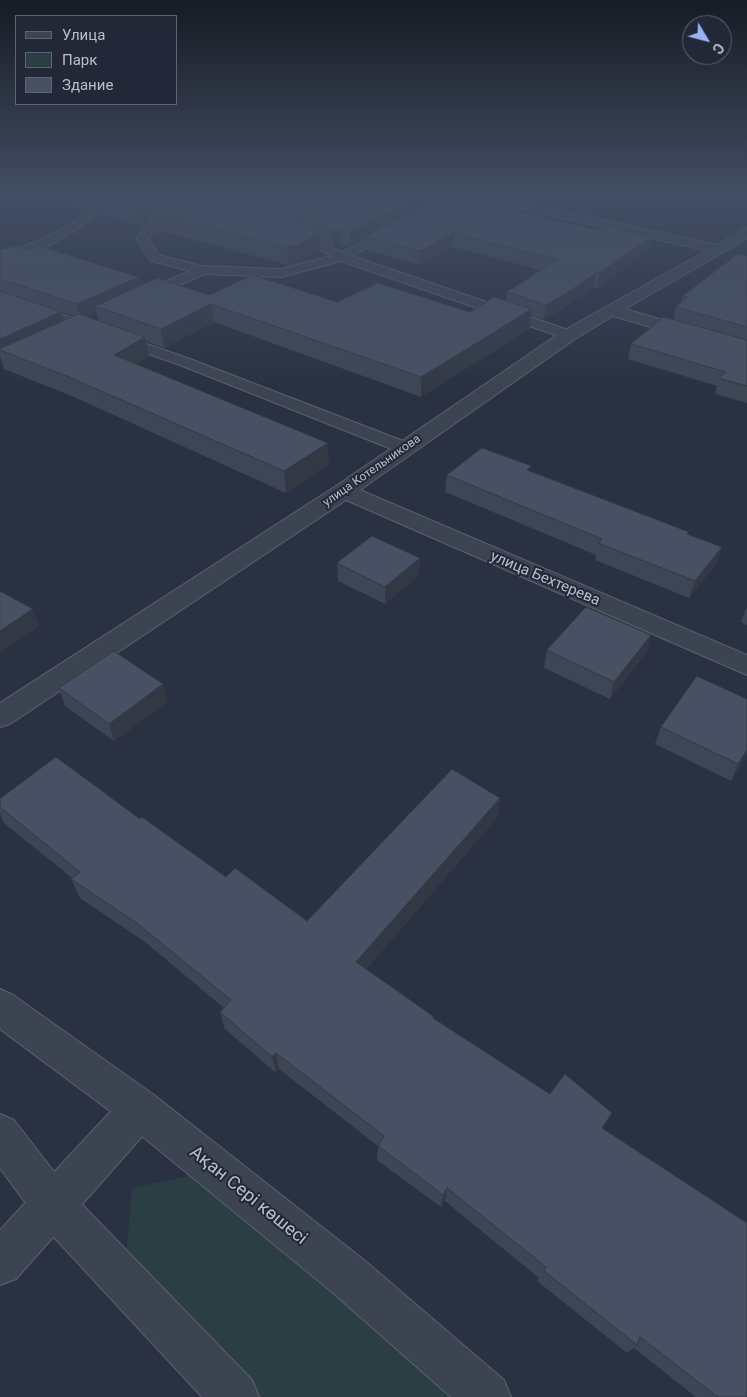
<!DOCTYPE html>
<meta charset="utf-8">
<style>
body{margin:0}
#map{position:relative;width:747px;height:1397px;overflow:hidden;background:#293142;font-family:Roboto,sans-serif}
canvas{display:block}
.legend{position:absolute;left:15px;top:15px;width:162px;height:90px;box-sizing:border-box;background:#222837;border:1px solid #5f6472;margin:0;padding:6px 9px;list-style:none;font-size:15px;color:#babfcb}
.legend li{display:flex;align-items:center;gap:10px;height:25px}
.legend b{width:25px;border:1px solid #5f6472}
.north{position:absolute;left:682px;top:15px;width:50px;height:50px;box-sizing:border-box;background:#222837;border:1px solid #5f6472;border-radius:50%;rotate:127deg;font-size:14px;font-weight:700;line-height:20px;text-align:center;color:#babfcb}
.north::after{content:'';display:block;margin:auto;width:18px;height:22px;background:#98b3f2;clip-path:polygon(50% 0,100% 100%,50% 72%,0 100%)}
</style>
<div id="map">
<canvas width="747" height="1397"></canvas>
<ul class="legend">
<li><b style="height:6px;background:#3d4451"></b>Улица</li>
<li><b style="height:14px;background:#2b3e43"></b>Парк</li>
<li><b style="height:14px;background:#485163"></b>Здание</li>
</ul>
<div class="north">С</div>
</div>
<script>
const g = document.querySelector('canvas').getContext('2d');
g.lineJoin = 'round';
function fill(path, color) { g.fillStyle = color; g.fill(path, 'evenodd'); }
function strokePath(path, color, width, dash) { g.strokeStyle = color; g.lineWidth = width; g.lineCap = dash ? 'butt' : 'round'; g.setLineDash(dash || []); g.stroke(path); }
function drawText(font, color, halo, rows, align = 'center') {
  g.font = font + ' Roboto,sans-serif'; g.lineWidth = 4; g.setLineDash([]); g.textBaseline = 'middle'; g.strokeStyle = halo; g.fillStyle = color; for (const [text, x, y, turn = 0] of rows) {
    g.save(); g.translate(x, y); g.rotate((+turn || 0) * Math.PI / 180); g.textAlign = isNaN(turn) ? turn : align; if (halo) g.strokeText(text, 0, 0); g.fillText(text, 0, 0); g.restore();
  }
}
fill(new Path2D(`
 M216,1170l263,227h-242l-113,-117 8,-92z`), '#2b3e43');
const service = new Path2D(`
 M102,196h10c-21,31 -75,59 -112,68v-8c35,-14 79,-29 102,-60z
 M139,196l52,2 5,3 -5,3 -36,-3 12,11 -19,27 11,16 43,11 79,3 50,-13 -43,-23 -2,-2 2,-2h8l46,23 52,-26 6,3 -2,2 -46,25 222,76 2,3 -2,3h-10l-223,-77 -60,16 -77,-3 -57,26h-10l-2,-3 2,-3 53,-23 -39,-10 -2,-3 -13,-19 19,-26 -16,-14z
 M473,196h18l227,49 6,4 -6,4 -240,-54z
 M0,293l190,66 221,85 3,4 -3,4 -6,1 -6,-1 -219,-87 -180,-63z`);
const minor = new Path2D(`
 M747,228v10l-122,71 122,36v10l-134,-39 -38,23 -215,151 387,165v20l-401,-175 -336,224 -10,3v-24l336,-217 227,-155z
 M140,1089l14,6 6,14 -6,14 -138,156 -16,6v-55l126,-135z`);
const tertiary = new Path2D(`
 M0,989l13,6 141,100 210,165 140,120 7,17h-60l-119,-105 -206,-169 -126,-94z
 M0,1114l14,6 54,70 184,190 7,17h-57l-164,-177 -38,-52z`);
strokePath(service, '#5b616f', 2);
strokePath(minor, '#5b616f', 2);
strokePath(tertiary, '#5b616f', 2);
fill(service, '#3d4451');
fill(minor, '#3d4451');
fill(tertiary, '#3d4451');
fill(new Path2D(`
 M30,196h70l-14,14z
 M159,196h333l-1,7 11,5 100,23 50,6 -3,13 -52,38 -4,-1 -25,18 -25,15 -12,-5 -1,13 -109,69 -207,-75 -50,26 -18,-7 3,15 -13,8 193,100 -43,29 -212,-96 -70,-28 -4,-13v-106h28l111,27 2,9 68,9 128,7 133,10 36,-11 1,-9 34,-22 -88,-23 -33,18 -53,-15v-13l-17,9 -11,-3 -6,3 -14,-8 1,14 -21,11 -11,2 -131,-35 -3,-18 6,-9zM62,312l11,4 -9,5zM96,312l2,9 -12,-4z
 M96,201l56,12 -9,13 -44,-12z
 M747,256v147l-32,-9 2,-8 -89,-27 3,-15 42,-24 3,-13 5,-4 2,-7z
 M531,471l158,61 -1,2 34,13 -6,17 -27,34 -94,-38 1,-5 -151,-63 2,-17z
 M420,558l-1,17 -34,29 -47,-23 -1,-18z
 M747,607v18l-6,-3z
 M651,635l-5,18 -36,46 -66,-31 3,-18z
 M59,688l109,13 -54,40 -49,-35z
 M747,699v55l-16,27 -76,-37 6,-17z
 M500,798l-3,20 -131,151 67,49 314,205v174h-51l-62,-49 -7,5 -90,-72 2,-3 -94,-77 -4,6 -64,-47 1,-14 -99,-77 -3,4 -51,-44 -5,-17 4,-4 -79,-66 -65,-44 -9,-19 1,-1 -68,-55 -4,-9v-15l140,20 86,58 81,44z`), '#3e4655');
fill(new Path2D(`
 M84,196h16l-14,14 -3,-13z
 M422,196h25l-97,50v-14z
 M484,196h8l-1,8 -16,-4z
 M150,200l2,13 -9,13 -2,-13z
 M339,229v14l-6,3v-14z
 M453,233v14l-33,18v-14z
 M319,234l1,18 -21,11 -11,2 -1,-18z
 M652,237l-3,13 -52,38 2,-15z
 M596,273l-3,14 -25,18 -25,15 3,-15z
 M139,277l3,14 -47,15 1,6 -15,7 -4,-15z
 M211,304l3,18 -50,26 -3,-19z
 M532,309l-2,19 -109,69v-20z
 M61,312l4,14 -65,24v-11z
 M145,337l4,19 -31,18 -4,-19z
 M328,443l1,21 -43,29 -2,-22z
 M722,547l-6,17 -27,34 6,-17z
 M420,558l-1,17 -34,29v-17z
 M33,609l6,17 -39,27v-22z
 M651,635l-5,18 -36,46 4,-17z
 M163,684l5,17 -54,40 -5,-17z
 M747,750v4l-16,27 7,-17z
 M500,798l-3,20 -141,162v-18z
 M276,1053l3,16 -3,4 -4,-16z
 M612,1113l-8,15 -10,15 8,-15z
 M447,1188l-2,13 -4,6 2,-12z`), '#323945');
const building = new Path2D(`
 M101,196h43l6,4 -9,13 -45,-12z
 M165,196h61l43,12 50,26 -21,11 -11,2 -133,-35z
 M247,196h175l-72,36 -11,-3 -6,3 -54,-27z
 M446,196h38l-9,4 27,6 -3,1 103,24 6,-4 44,10 -53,36h-3l-26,18 -24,14 -39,-13 51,-33 -105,-26 -33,18 -53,-15z
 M16,246l12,4 11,-4 100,31 -62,27 -77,-25v-29z
 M738,254l9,2v71l-71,-20 12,-10 -5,-1z
 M253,275l84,27 41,-19 92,29 24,-15 38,12 -111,68 -210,-73 -50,25 -66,-23 62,-28 52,17z
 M0,291l61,21 -61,27z
 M79,314l66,23 -31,18 214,88 -44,28 -215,-94 -69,-27v-1z
 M664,317l83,23v46l-28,-8 7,-6 -95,-28z
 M482,448l50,18 -5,4 162,62 -2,2 35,13 -27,34 -97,-38 4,-4 -155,-64z
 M372,536l48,22 -35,29 -48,-24z
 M0,591l33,18 -33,22z
 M586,607l65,28 -37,47 -67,-32z
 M114,651l49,33 -54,40 -50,-36z
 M697,676l50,23v51l-9,14 -77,-37z
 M56,757l84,62 2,-2 84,60 9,-9 72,53 145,-152 48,29 -144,164 77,54v2l117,76 15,-20 47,39 -10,15 145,95v174h-29l-78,-60 -3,8 -93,-74 2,-4 -99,-79 -4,7 -65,-49 6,-10 -108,-83 -4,4 -52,-45 11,-12 -93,-76 -67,-45 9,-7 -80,-65v-8z`);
fill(building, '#485163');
strokePath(building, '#323945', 1);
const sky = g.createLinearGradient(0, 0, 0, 391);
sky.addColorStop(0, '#171b24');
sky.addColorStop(0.5, '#434e65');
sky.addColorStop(1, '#434e6500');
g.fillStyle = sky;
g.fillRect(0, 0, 747, 391);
drawText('12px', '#babfcb', '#222837', [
 ["улица Котельникова",372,471,-35]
]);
drawText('15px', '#babfcb', '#222837', [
 ["улица Бехтерева",545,579,23]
]);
drawText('18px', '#babfcb', '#222837', [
 ["Ақан Сері көшесі",248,1196,39]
]);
</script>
